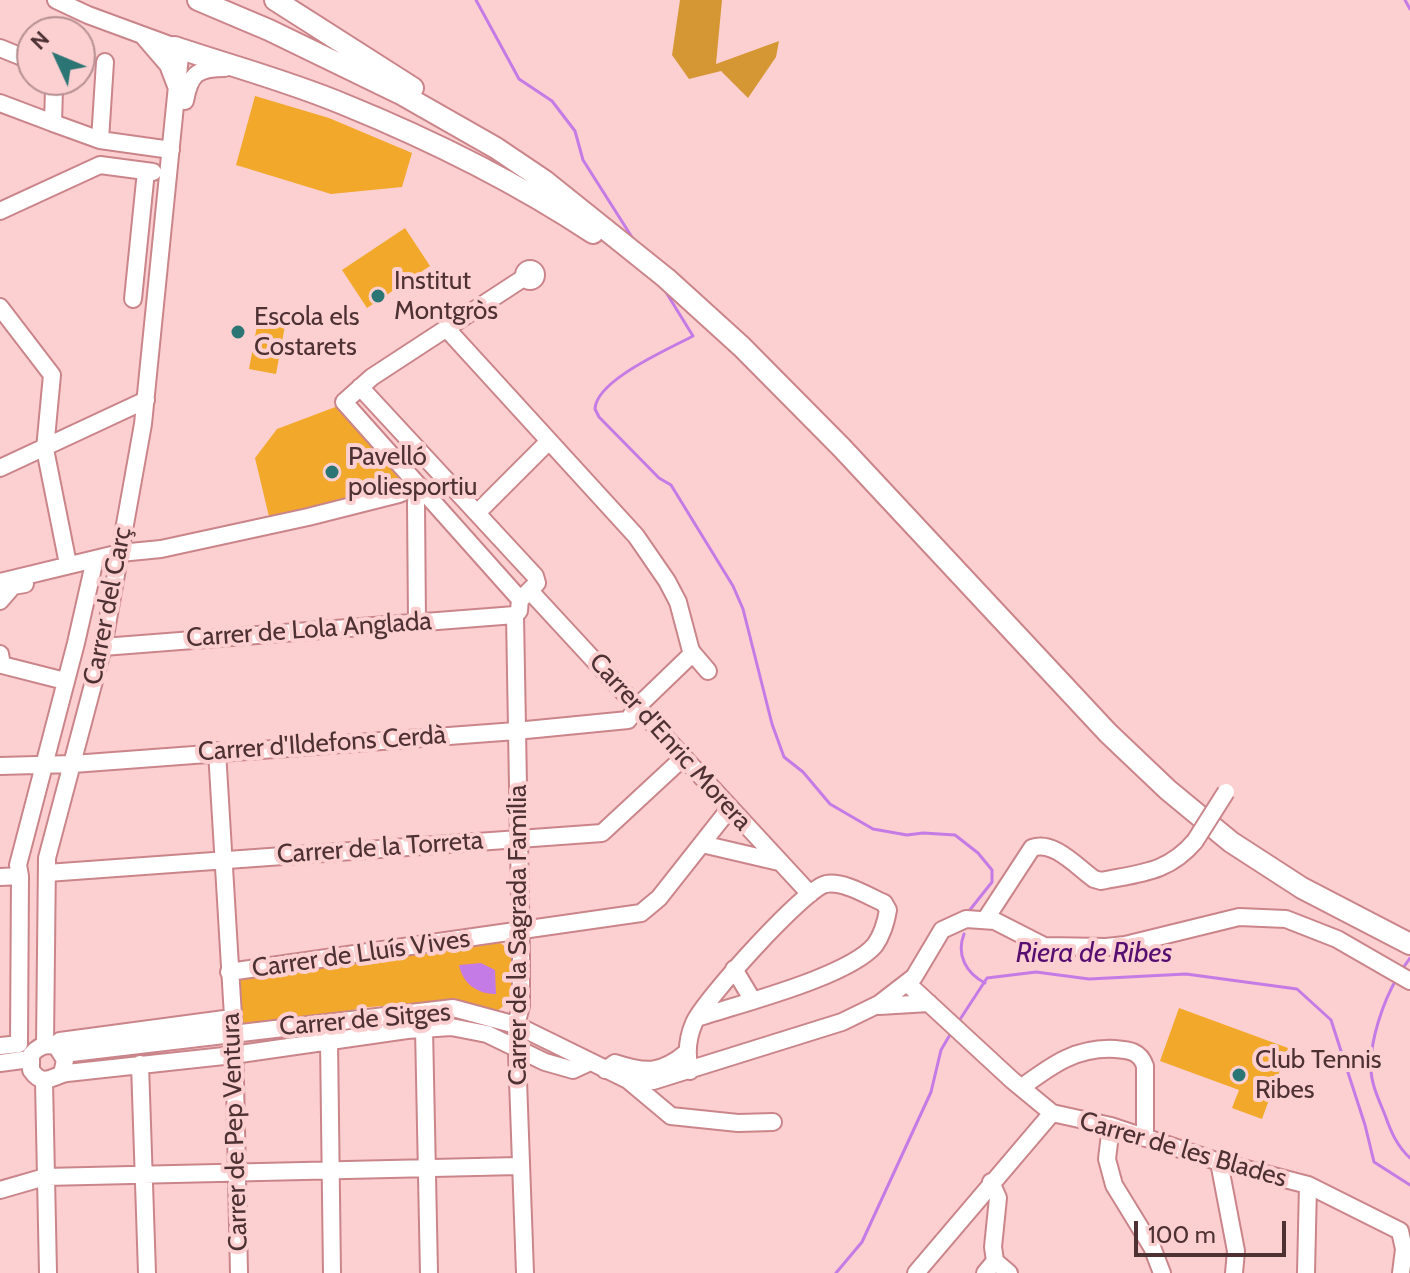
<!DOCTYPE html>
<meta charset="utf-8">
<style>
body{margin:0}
#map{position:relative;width:1410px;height:1273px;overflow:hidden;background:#fccfd1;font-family:Cabin,sans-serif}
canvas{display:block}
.north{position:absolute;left:16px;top:16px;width:80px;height:80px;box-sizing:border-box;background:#fccfd1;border:2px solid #b69092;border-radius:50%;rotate:314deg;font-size:22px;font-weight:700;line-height:32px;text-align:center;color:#4e3133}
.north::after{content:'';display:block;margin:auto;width:28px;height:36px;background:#2b7575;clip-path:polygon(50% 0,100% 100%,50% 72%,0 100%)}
.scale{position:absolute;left:1134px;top:1221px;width:152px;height:36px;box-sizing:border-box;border:4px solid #4e3133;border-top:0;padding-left:10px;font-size:24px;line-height:28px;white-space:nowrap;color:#4e3133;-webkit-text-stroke:6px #fccfd1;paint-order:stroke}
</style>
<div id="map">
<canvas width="1410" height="1273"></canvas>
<div class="north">N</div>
<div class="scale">100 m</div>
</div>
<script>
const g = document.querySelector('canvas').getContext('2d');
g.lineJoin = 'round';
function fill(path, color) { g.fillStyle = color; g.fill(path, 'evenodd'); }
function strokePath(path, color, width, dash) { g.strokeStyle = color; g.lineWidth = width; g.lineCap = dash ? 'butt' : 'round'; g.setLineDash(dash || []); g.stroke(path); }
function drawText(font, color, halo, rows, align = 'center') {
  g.font = font + ' Cabin,sans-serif'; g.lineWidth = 8; g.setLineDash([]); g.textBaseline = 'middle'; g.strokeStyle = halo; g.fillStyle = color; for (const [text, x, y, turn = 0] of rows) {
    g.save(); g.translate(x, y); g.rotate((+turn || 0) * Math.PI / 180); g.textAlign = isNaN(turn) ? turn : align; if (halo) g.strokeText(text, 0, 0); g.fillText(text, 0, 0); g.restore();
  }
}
fill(new Path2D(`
 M255,96l74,22 83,35 -10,34 -71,7 -95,-29z
 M405,228l25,38 -63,42 -25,-38z
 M259,315l27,5 -10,54 -27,-5z
 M346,403l72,83 -147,39 -16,-67 22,-29z
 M498,941l14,11 1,46 -17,14 -115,-6 -22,2 -30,9 -93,11 -4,-53z
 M1179,1008l109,40 -26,71 -30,-11 7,-18 -79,-29z`), '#f2a82a');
fill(new Path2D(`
 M680,0h42l-6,64 63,-23 -3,16 -28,41 -27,-27 -32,8 -17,-24z`), '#d59733');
fill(new Path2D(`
 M481,963l14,7 1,24c-19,0 -33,-10 -37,-29z`), '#c57be5');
strokePath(new Path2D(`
 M476,0l43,79 33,22 23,30 8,29 52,82
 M1405,0l5,9
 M664,289l29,47c-24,13 -97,44 -98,73l4,8 60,61 12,7 62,101 10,23 29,115 12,33 19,15 27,32 43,25 34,6 16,-2 32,2 23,18 14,17v12l-23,29
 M964,934c-8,21 2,39 21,49
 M1403,968l7,-10
 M1397,978c-14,24 -27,62 -26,90 0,16 8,32 14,47 6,17 12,31 25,43
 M957,1024l30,-46 49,-6 53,7 97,-5 111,15 34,31 34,105 9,37 36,23
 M836,1273l26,-31 69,-150 10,-42 10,-17`), '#c57be5', 3);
const minor = new Path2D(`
 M143,36l25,29 8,21
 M0,48l32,13
 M48,80l6,9 -1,34 47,17 71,10
 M185,101c5,-28 13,-33 40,-33
 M0,103l53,20
 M100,140l5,-78
 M100,165l53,7
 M0,211l100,-46
 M524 275a6 6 0 1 1 12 0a6 6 0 1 1-12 0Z
 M133,299l13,-128
 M0,307l52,68 -7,74 23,115
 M446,328l190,208 31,45 11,21 13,49 17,20
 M360,387l175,189 2,7 -15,15 -5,-2 -173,-194 28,-25 153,-100
 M0,468l146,-68
 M477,513l71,-71
 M0,582l120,-29 41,-4 147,-32 91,-23 19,-8
 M530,591l280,303
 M520,599l-1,12 -4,4 6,342v49l-5,19 9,248
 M0,601l13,-15 12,-2
 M417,622l-1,-119 2,-17
 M103,647l412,-32
 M0,654l2,11 63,16
 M217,751l17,282 5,240
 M0,766l73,-2 443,-33 112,-11 10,-14 55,-53
 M702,844l77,18
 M47,873l555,-40 82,-76
 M0,877l20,-1
 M985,920l47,-72c22,-8 45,19 62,31l7,2c39,-8 67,-8 94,-40
 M734,969l18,30
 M229,972l412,-59 18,-15 71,-90
 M908,984l104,96 40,33 59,13 108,36 89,23 92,46 4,18 -3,24
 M879,1006l50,-3
 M424,1028l5,245
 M329,1040l3,233
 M45,1045l2,-187 56,-211 40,-223 37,-368 -5,-9 -87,-32 -32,-15
 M0,1046l19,-2 1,-168 -2,-11 58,-222 17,-75
 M54,1046l6,-5 172,-23
 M63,1054l390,-46 63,17 112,55 25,1 189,-59 37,-18 35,-27 28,-47 24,-11 29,2 49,25 62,1 19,-2 114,-28 47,2 51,20 73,42
 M0,1063l30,-4
 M140,1064l7,209
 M605,1070l10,-7c30,10 46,11 71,-10
 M690,1071c-4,-17 -3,-32 4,-48 10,-23 111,-135 132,-139 18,-3 42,12 58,19l4,7c-2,12 -6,25 -13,35 -27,32 -136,59 -178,73
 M62,1074l3,-14 -8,-13c-11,-4 -19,-1 -26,8v15c12,18 21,6 36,3l166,-18 174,-25 44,-3 36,7 58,28 28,8 15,-7
 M628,1080l43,36 67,7 35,-1
 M44,1081l4,192
 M1022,1087c30,-22 54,-40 93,-38 14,1 25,2 30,17v72
 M1111,1126l-4,33 7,26 38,62 10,26
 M1219,1162l17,89 -2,22
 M991,1182l7,16 -5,49 2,14 14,12
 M0,1190l45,-13 474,-11
 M916,1273l136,-160
 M985,1273l10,-12
 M1306,1273l2,-88`);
const major = new Path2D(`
 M198,0l71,30 134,65 93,53 49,33 121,97 76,69 100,101 266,285 60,57 63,52 71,46 108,56
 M275,0l138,88
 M175,47c56,19 113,34 168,57 86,35 173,78 250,129`);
strokePath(minor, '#ca858a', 20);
strokePath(major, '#ca858a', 24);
strokePath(minor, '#fff', 16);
strokePath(major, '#fff', 20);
const minorBridge = new Path2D(`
 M1195,841l31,-49`);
strokePath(minorBridge, '#ca858a', 20, []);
strokePath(minorBridge, '#fff', 16);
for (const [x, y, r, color] of [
 [378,296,8,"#2b7575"],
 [238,332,8,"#2b7575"],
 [332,472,8,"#2b7575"],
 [1239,1075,8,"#2b7575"]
]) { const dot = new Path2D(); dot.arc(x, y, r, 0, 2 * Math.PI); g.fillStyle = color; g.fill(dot); strokePath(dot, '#fccfd1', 3); }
drawText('26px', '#4e3133', '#fccfd1', [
 ["Institut",394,281],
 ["Montgròs",394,311],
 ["Escola els",254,317],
 ["Costarets",254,347],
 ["Pavelló",348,457],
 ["poliesportiu",348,487],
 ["Club Tennis",1255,1060],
 ["Ribes",1255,1090]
], 'left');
drawText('26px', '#4e3133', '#fccfd1', [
 ["Carrer del Carç",108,606,-79],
 ["Carrer de Lola Anglada",309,630,-4],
 ["Carrer d'Enric Morera",670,742,48],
 ["Carrer d'Ildefons Cerdà",322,744,-4],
 ["Carrer de la Torreta",380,848,-4],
 ["Carrer de la Sagrada Família",518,935,-90],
 ["Carrer de Lluís Vives",361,954,-8],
 ["Carrer de Sitges",365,1020,-5],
 ["Carrer de Pep Ventura",235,1132,-92],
 ["Carrer de les Blades",1183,1150,16]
]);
drawText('italic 28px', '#570e71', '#fccfd1', [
 ["Riera de Ribes",1094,954]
]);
</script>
